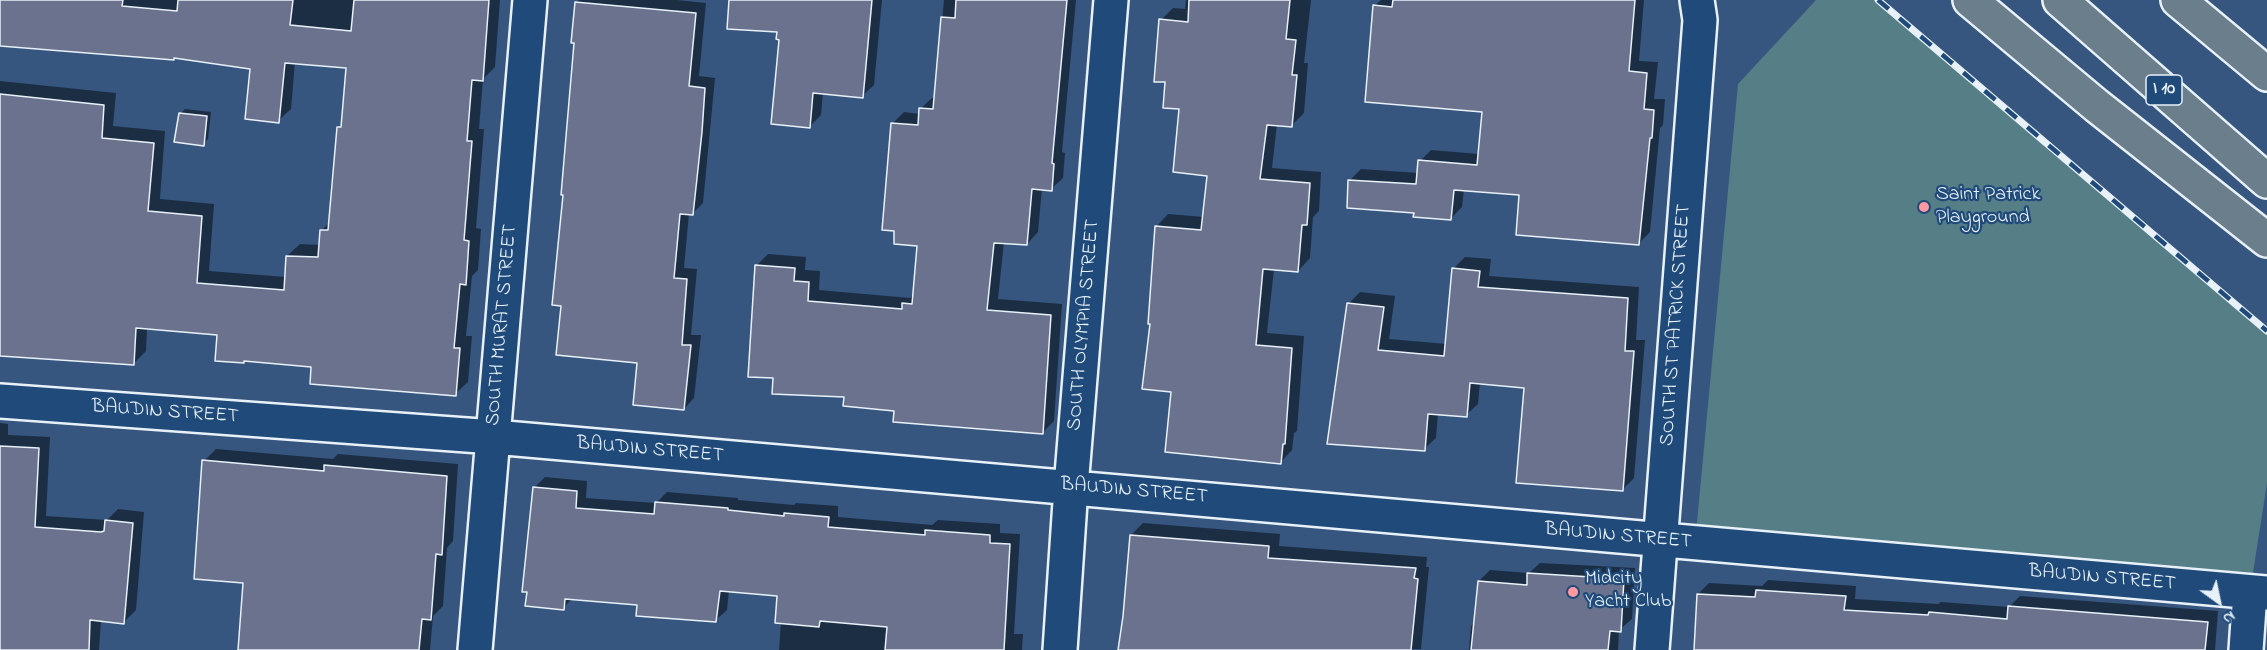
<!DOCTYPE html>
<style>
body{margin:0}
#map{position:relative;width:2267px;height:650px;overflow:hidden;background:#365680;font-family:"Indie Flower",sans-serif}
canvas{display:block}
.north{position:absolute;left:2189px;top:572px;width:60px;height:60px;-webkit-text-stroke:4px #1f4a7a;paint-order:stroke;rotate:147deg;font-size:16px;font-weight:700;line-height:24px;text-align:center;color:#e8f1f8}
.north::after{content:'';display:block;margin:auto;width:21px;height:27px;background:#e8f1f8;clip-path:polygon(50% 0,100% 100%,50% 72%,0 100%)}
</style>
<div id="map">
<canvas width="2267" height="650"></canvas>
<div class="north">N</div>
</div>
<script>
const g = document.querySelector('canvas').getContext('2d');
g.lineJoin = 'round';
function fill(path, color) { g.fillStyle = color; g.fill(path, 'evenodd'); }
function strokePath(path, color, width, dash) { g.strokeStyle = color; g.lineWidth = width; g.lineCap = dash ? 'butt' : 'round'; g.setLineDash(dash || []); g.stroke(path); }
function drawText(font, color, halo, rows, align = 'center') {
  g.font = font + ' "Indie Flower",sans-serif'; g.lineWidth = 4.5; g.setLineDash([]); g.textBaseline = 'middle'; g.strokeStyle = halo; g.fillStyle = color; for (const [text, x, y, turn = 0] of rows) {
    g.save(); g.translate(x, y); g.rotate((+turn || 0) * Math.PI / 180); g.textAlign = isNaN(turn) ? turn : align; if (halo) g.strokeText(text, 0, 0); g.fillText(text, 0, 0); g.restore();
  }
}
fill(new Path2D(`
 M1816,0h62l389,331v152l-17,109 -555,-48 43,-460z`), '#557e86');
fill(new Path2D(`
 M0,0h500l-5,67 -12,12 -4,50h5l-8,99 5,1 -3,41 -6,6 -6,60h6l-4,46 -13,12 -142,-28 -67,-6 -2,2 -26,-29 -71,-5 -1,23 -13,13 -133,-11v-272l116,12 -3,33 52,5 -5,68 54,5 -5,67 77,6 1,-21 13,-12 21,1 1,-15 8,-8 8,-94 5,-4 5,-57 -53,-5 -4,47 -13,12 -26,-53 -77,-11 -175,-12z
 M579,0h98l29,3 -7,73 16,2 -12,125 -11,11 -3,-1 -5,55 13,1 -6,66h10l-7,63 -10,11 -45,-47 -76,-57 1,-111 12,-191z
 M731,0h151l-8,85 -12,11 -39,-4 -2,23 -11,11 -32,-95z
 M944,0h132l-14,152 3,1 -2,25 -12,11 -9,-1 -4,44 -11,12 -23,-2 -6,57 64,5 -8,117 -11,11 -148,-23 -120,-32 -18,-112 11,-11 38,3 -1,13 15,1 -1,19 91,8 4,-4 4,-50 -26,-120 12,-12 16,2v-5l12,-11h3z
 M1186,0h125l-7,63h4l-4,50 -12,12 -15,-1 -5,44 49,4 -2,39 -6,6 -3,41 -12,13 -24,-2 -7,64 37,3 -7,95 -3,2 -2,17 -12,13 -107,-72 -21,-68 4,-96 12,-13 36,3 5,-42 -28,-67 -14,-27 -6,-61 12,-12 12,1z
 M1381,0h263l-5,61 19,1 -4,37h11l-2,26 -3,3 -10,104 -11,11 -118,-49 -57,-5 -2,18 -11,11 -36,-7 -65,-31 11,-11 58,4 1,-12 11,-11 48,4 5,-43 -110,-105z
 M185,109l26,3 -3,27 -5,5 -23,-30z
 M1465,257l26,2 -2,17 150,11 -3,53h9l-11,138 -12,12 -97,-103 -45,-5 -2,22 -12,11 -28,-2 -2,25 -12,11 -75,-146 11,-11 35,4 -6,43 58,5 6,-75z
 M0,423l8,1v11l42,2 -4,79 61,4 11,-11 26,3 -8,98 -12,12 -23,-2 -2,30h-99z
 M216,449l117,10 5,-5 120,10 -5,77 -6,7 -4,58 -10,10 -3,34h-191l6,-68 -41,-121z
 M545,477l42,4 -1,17 70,5 11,-11 71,6v2l56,5 2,-2 42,3v11l94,8 6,-5 62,4v9l20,1 -6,100h9l-1,16h-243l2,-28 -2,-27 -50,-5 -2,20 -11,10 -78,-16 -65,-6 -10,10 -29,-120z
 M1143,523l137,11 -1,12 148,11 -1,10h3l-8,82 -301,1 11,-115z
 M1540,563l95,5 -3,51 -13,11 -1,20h-149l2,-24 5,-5 3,-40 11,-11 39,3z
 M1768,580l88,6 -1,13 83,5 3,-2 68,5 11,-11 198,15 -3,39h-520l3,-56 11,-11 53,3z`), '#0007');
const building = new Path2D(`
 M0,0h123l-1,6 55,5 1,-11h115l-3,25 61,6 3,-31h135l-6,81 -11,-1 -5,61h5l-8,99 5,1 -3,44 -6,-1 -6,64h6l-4,48 -146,-12 1,-17 -67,-6v2l-29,-2 2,-26 -81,-7 -2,37 -134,-9v-262l104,11 -2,33 52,5 -6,68 54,5 -5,67 87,7 2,-34 32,1 2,-27h8l9,-103h4l5,-59 -61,-5 -6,60 -34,-4 5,-50 -76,-11v2l-174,-14z
 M729,0h143l-9,98 -50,-5 -3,35 -39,-4 8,-84 -3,-1 1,-7 -50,-3z
 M956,0h111l-15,163 2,1 -2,27 -20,-2 -5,56 -33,-2 -7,67 64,5 -8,119 -150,-12 1,-11 -51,-5 1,-9 -72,-3 1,-16 -25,-1 7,-112 40,3 -1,13 15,1 -1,19 94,8v-6l10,1 5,-58 -23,-2v-13l-12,-1 9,-107 27,2 1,-17 14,1 8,-92 14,1z
 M1189,0h101l-4,39 10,1 -4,35h5l-5,52 -25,-2 -7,54 50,4 -3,42h-5l-4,47 -35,-3 -7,76 36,3 -7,96h-2l-2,20 -116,-12 6,-60 -29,-3 8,-65h-2l7,-98 46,4 6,-54 -34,-4 6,-63 -16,-1 2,-26h-11l5,-63 29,3z
 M1393,0h242l-6,71 18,2 -3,36 10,1 -2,28h-2l-11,107 -123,-10 3,-40 -65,-5 -3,30 -38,-3 1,-4 -67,-5 1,-28 68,4 2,-24 59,5 5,-53 -117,-10 8,-97 19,2z
 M575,2l121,11 -7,73 16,2 -3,44 -9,83 -13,-1 -6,64 13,1 -5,66h9l-7,65 -51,-5 4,-42 -81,-8 5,-49 -9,-1 11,-110h-2l13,-152h-3z
 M179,113l28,3 -3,30 -30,-4z
 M1452,268l28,3 -2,16 150,11 -3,53h9l-11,140 -107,-8 8,-95 -54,-5 -3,34 -39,-3 -3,37 -98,-7 20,-141 37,4 -6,43 66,6z
 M0,446l39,2 -4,79 66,5 3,-1 1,-11 28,3 -9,101 -34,-4 -1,30h-89z
 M202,460l122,11v-6l123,11 -5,79 -6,-1 -5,66 -9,-1 -3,31h-181l5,-67 -49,-4z
 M533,487l44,4 -1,17 78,6 1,-12 73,6v2l56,6v-3l45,4 -1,10 97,8v-5l65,5v8l20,1 -6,106h-119l2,-23 -67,-6 -1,6 -44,-4 2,-27 -57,-5 -4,31 -80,-6 1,-11 -72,-6 -1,11 -39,-4 2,-14h-5z
 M1130,535l139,11 -1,12 148,10 -2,10 4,1 -7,71h-293l5,-34z
 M1527,573l97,6 -3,53 -11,-1 -2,19h-137l7,-69 49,4z
 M1756,590l90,6 -2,14 84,5 1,-3 78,7 1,-13 200,16 -3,28h-511l3,-56 58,3z`);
fill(building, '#6b728d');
strokePath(building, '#e8f1f8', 1.5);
const minor = new Path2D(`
 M0,401l494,36 1773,156
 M475,650l55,-650
 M1060,650l11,-163 40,-487
 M1652,650l48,-630 -3,-20
 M2246,650l4,-58`);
const highway = new Path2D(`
 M1970,0l127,106 170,134
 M2060,0l207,181
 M2178,0l89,74`);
strokePath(minor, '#e8f1f8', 38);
strokePath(highway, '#e8f1f8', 38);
strokePath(minor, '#1f4a7a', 33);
strokePath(highway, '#6b7e8b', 33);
const rail = new Path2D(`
 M1878,0l389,331`);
strokePath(rail, '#e8f1f8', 7);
strokePath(rail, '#1f4a7a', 4.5, [14]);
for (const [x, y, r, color] of [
 [1924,207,6,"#ff9aa2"],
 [1573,592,6,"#ff9aa2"]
]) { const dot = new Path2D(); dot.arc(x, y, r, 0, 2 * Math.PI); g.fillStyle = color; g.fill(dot); strokePath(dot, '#1f4a7a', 2); }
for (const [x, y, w] of [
 [2164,90,36]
]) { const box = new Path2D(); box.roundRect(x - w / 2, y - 15, w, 30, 4.5); g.fillStyle = '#1f4a7a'; g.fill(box); strokePath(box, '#e8f1f8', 1.5); }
drawText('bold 18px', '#e8f1f8', null, [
 ["I 10",2164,90]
]);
drawText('20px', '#e8f1f8', '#1f4a7a', [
 ["Saint Patrick",1936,196],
 ["Playground",1936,219],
 ["Midcity",1585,580],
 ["Yacht Club",1585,603]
], 'left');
drawText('20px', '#e8f1f8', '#1f4a7a', [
 ["SOUTH MURAT STREET",503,325,-85],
 ["SOUTH OLYMPIA STREET",1085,325,-85],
 ["SOUTH ST PATRICK STREET",1677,325,-86],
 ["BAUDIN STREET",165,413,4],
 ["BAUDIN STREET",650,451,5],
 ["BAUDIN STREET",1134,492,5],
 ["BAUDIN STREET",1618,537,5],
 ["BAUDIN STREET",2102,579,5]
]);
</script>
